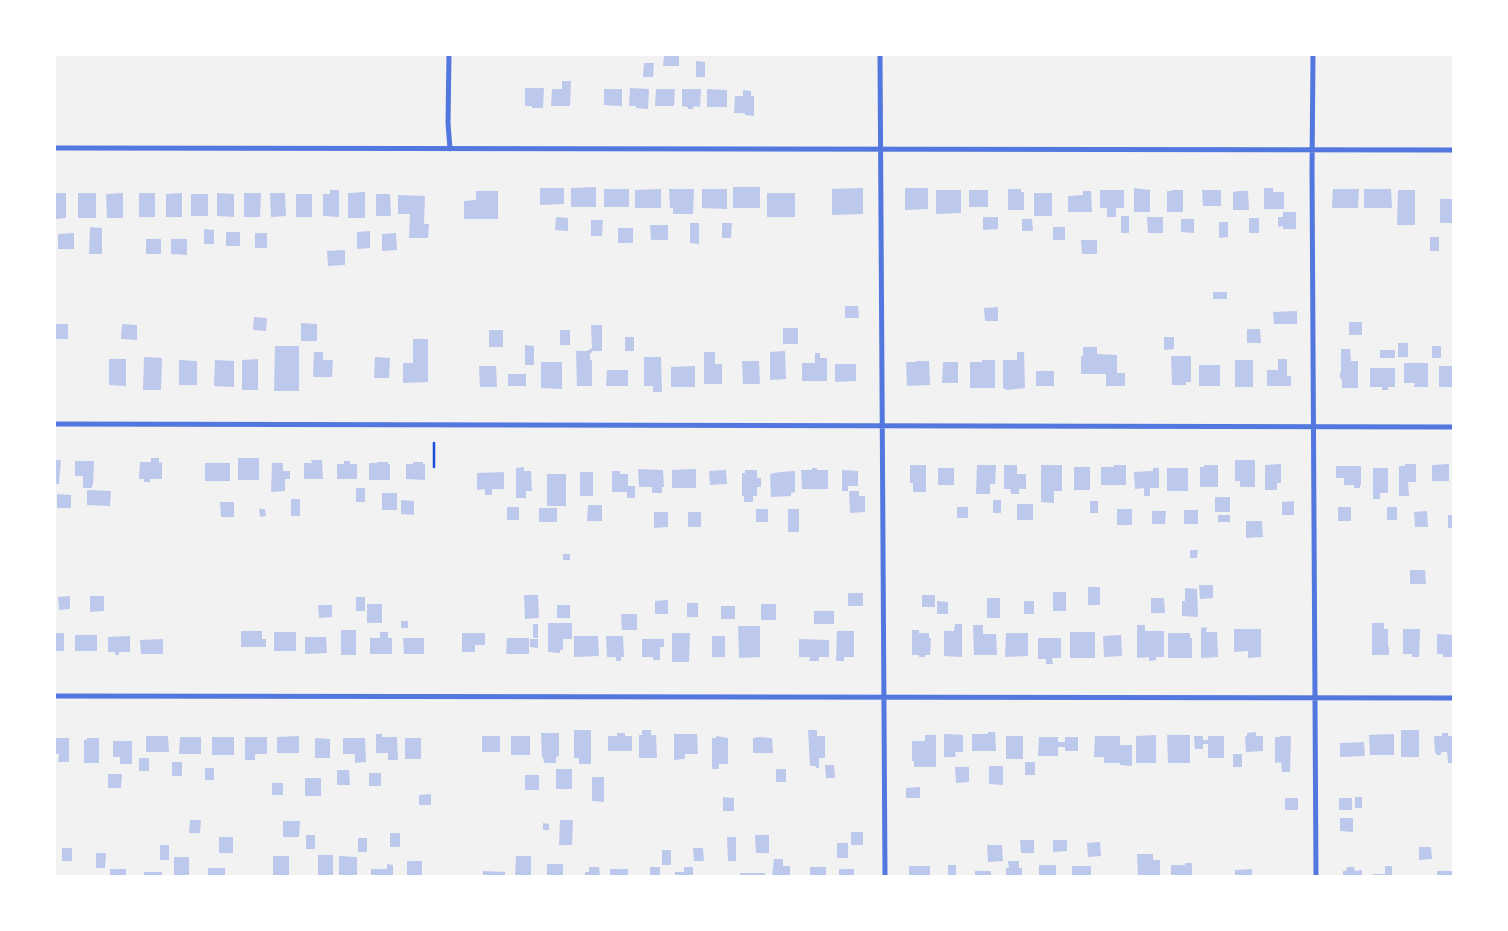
<!DOCTYPE html>
<style>
body{margin:0}
#map{position:relative;width:1508px;height:931px;overflow:hidden;background:#f2f2f2;font-family:"PT Sans",sans-serif}
canvas{display:block}
.frame{position:absolute;inset:0;border:56px solid #fff;pointer-events:none}
</style>
<div id="map">
<canvas width="1508" height="931"></canvas>
<div class="frame"></div>
</div>
<script>
const g = document.querySelector('canvas').getContext('2d');
g.lineJoin = 'round';
function fill(path, color) { g.fillStyle = color; g.fill(path, 'evenodd'); }
function strokePath(path, color, width, dash) { g.strokeStyle = color; g.lineWidth = width; g.lineCap = dash ? 'butt' : 'round'; g.setLineDash(dash || []); g.stroke(path); }
fill(new Path2D(`
 M664,55h15v11h-16z
 M696,61l9,1v15h-9z
 M644,63h10l-1,14h-10z
 M562,81h9l-1,25h-19l1,-17h10z
 M525,88h19l-1,20h-11v-2h-7z
 M630,88l19,1 -1,20 -12,-1v-2h-7z
 M604,89h18v17l-18,-1z
 M656,89h19l-1,17h-19z
 M682,89h19l-1,18 -6,-1 -1,3h-5v-2l-6,-1z
 M707,89l20,1v17h-20z
 M743,90l8,1v5h3v20l-9,-1v-2h-11l1,-17h8z
 M596,187v20h-25v-19z
 M733,187h27v21h-27z
 M540,188h24v16l-24,1z
 M863,188v26l-31,1v-26z
 M905,188h23v21l-23,1z
 M1134,188l16,2v22h-16z
 M1264,188h9v4h11v17h-20z
 M604,189h25v18h-25z
 M661,189v19h-26v-18z
 M669,189h25l-1,25h-20v-6h-3z
 M702,189h25v20l-25,-1z
 M1008,189h13v3h3v18h-16z
 M1333,189h26l-1,19h-26z
 M1364,189h27l1,19h-28z
 M330,190h9v27l-16,-1v-22h7z
 M936,190h25v23l-25,1z
 M969,190h19v17h-19z
 M1100,190h24v18h-8v9h-9v-9h-7z
 M1172,190h11v22h-16v-21h5z
 M1202,190h19v16h-18z
 M1398,190h17v35h-18z
 M476,191h22v28h-34v-18l12,-1z
 M1083,191h8l1,21h-24v-16l15,-1z
 M1240,191h8l1,19h-16v-18z
 M365,192v26h-17v-25z
 M55,193h11v25l-11,1z
 M78,193h18v25h-18z
 M123,193v25h-16l-1,-24z
 M139,193h16v24h-16z
 M182,193v24h-16v-23z
 M217,193l17,1v23l-17,-1z
 M244,193h17l-1,24h-16z
 M270,193h15l1,23 -15,1z
 M767,193h28v24h-28z
 M1034,193h18v23h-18z
 M191,194h17v22h-17z
 M296,194h16v23h-16z
 M376,194h14l1,22h-15z
 M398,195l27,1 -1,28h5l-1,14h-19l1,-24h-12z
 M1440,199h13v24h-13z
 M1283,212h13v17h-13v-3l-5,1v-10h5z
 M1121,216h8v17h-8z
 M556,217l12,1v13l-13,-1z
 M983,217h15v12l-15,1z
 M1147,217h16v16h-15z
 M1249,218h10v15h-10z
 M1022,219h10l1,12h-11z
 M1181,219h13v14l-13,-1z
 M591,220h12l-1,16h-11z
 M1219,222h9v15l-9,1z
 M690,223h9v21l-9,-1z
 M722,223h10l-1,15h-9z
 M650,225h18v15h-17z
 M90,227l12,1v26h-13z
 M1053,227h12v13h-12z
 M618,228h15v15h-15z
 M204,229l10,1v14h-10z
 M370,231v17l-13,1v-17z
 M226,232h14v14h-14z
 M74,233v16h-16v-15z
 M255,233h12v15h-12z
 M396,233l1,17 -15,1v-17z
 M1430,237h9v14h-9z
 M146,239h15v15h-15z
 M171,239h16v16l-16,-1z
 M1081,240h16v14h-15z
 M345,250v15l-17,1 -1,-15z
 M1213,292h14v7h-14z
 M845,306h13l1,12h-14z
 M998,307v14h-13l-1,-13z
 M1297,311v13h-23l-1,-12z
 M254,317l13,1 -1,13 -13,-1z
 M1349,322h13v13h-13z
 M301,323l16,1v17h-16z
 M55,324h13v15h-13z
 M122,324l15,1v15l-16,-1z
 M591,325h11v26h-9l-3,3v6h2v26h-15l-1,-35h11l5,-3z
 M783,328h15v16h-15z
 M1247,329h13l1,14h-14z
 M489,330h14v17h-14z
 M560,330h10v15h-10z
 M625,337h9v14h-9z
 M1164,337h10v12l-10,1z
 M413,339h15v43l-25,1v-20h10z
 M1398,343h10v14h-10z
 M525,345l9,1v19h-9z
 M275,346h24v45h-25z
 M1432,346h9v12h-9z
 M1083,347h14v7l20,1v18h8v13h-19v-12h-25v-18h2z
 M1341,349h9l1,12h7v27h-16v-7l-1,-3h-1v-6h1z
 M1380,350h15v8h-15z
 M785,351l1,28 -16,1v-28z
 M314,352h9v8h10l-1,17h-19z
 M704,352h11v12h7v20h-18z
 M1017,352h7l1,36 -18,2 -4,-2v-28h14z
 M815,353h5v5h7v23h-25v-18h13z
 M1171,356h20v26h-5v3h-14z
 M144,357l18,1 -1,32h-18z
 M375,357l15,1 -1,20h-15z
 M644,357h17l1,35h-9v-6h-9z
 M109,359h17v27l-17,-1z
 M258,359v31h-16v-30z
 M1278,359h9v17h4v10h-24v-16h11z
 M179,360l18,1v24h-18z
 M215,360l19,1v26l-20,-1z
 M982,360h13v28h-25v-26h12z
 M1235,360h18v27h-18z
 M742,361h17l1,23h-17z
 M916,361h13l1,24 -23,1 -1,-24h10z
 M541,362h21v27l-21,-1z
 M943,362h15v21h-16z
 M1404,363h24v24h-14l1,-4h-11z
 M835,364h21v17l-21,1z
 M1199,365h21v21h-21z
 M479,366h17l1,21h-17z
 M695,366v21h-24v-20z
 M1439,366h14v21h-14z
 M1370,368h25v19h-7v3h-6v-3h-12z
 M607,370h21v16h-22z
 M1036,371h18v15h-18z
 M508,374h18v12h-18z
 M151,458h8v5l3,-1v17h-12v3h-6v-3h-5l1,-17h11z
 M238,458h21v22h-21z
 M55,460h6l-2,24h-4z
 M311,460h11l1,19h-19v-16h8z
 M1235,460h20v27h-15v-6h-5z
 M75,461h19l-1,24h-1v3h-9v-12h-8z
 M344,461h6v3h7v15h-20v-15h7z
 M377,462h11v2h2v16h-21v-17h9z
 M413,462h10v2h2v16l-19,-1v-15h7z
 M205,463h25v18h-25z
 M272,463h11v8h7v8h-5v12l-14,1z
 M1281,464v19h-4v7h-12v-25z
 M1405,464h11v18h-8l1,14h-10v-30h6z
 M1449,464v17h-17v-16z
 M910,465h16v27h-13v-9h-3z
 M977,465h19l-1,19h-5v10h-14z
 M1004,465h13v9h9v15h-7v5h-8l-1,-5h-6z
 M1041,465h21v26h-8v12l-13,-1z
 M1114,465h12v20h-25v-18h13z
 M1204,465h14v22h-18v-20h4z
 M1336,466h25v19h-1v3h-6v-3h-10v-7h-8z
 M524,467v4h7l1,20h-6v7h-10v-30z
 M1074,467h16v23h-16z
 M812,468h5v2h11v19h-26l-1,-19h11z
 M938,468h16v17h-16z
 M1153,468h6v20h-9v8h-6v-8l-9,1 -1,-17 19,-1z
 M1167,468h21v23h-21z
 M1373,468h15v25h-8v6h-7z
 M638,469l25,1 1,17h-2v6h-10v-6h-13z
 M691,469h5v19h-24v-18z
 M726,470l1,14 -17,1 -1,-14z
 M745,470h12v8h4v9h-4v9h-4v6h-9v-6h-2v-23h3z
 M842,470l16,1v15h-10v5h-6z
 M612,471h8v3h8v12h7v12h-8v-6h-15z
 M795,471v21l-4,1v3l-20,1 -1,-23 10,-2z
 M504,472v17h-12v6h-7v-6l-8,1v-17z
 M580,472h13v24h-13z
 M547,474h19v32h-19z
 M356,488h9v14h-9z
 M87,490l24,1 -1,15 -23,-1z
 M849,491h10v5h6v16l-15,1z
 M382,493h15v17h-15z
 M57,494l14,1v13h-14z
 M1215,497h15v15h-15z
 M291,499h9v17h-9z
 M401,500l13,1v14l-13,-1z
 M993,500h8v13h-8z
 M1090,501h8v12h-8z
 M1294,501v14h-12v-13z
 M220,502h14v15h-13z
 M1017,504h16v16h-16z
 M588,505h14v16h-15z
 M507,507h12v13h-12z
 M957,507h11v11h-11z
 M1338,507h13v14h-13z
 M1387,507h10v13h-10z
 M539,508h18v14h-18z
 M259,509h6l1,7 -6,1z
 M756,509h12v13h-12z
 M788,509h11v23h-11z
 M1117,509h15v16h-15z
 M1184,510h14v14h-14z
 M1152,511h14l-1,13h-13z
 M1427,511l1,16h-13l-1,-15z
 M654,512h14v15l-14,1z
 M688,512h13v15h-13z
 M1218,515h12v7h-12z
 M1448,515h5v13h-5z
 M1246,521h16l1,16 -17,1z
 M1190,550h8l-1,8h-7z
 M563,554h7v6h-7z
 M1410,570h15l1,14h-16z
 M1199,585h14v13l-13,1z
 M1088,587h12v18h-12z
 M1185,588l12,1 1,28 -16,-1v-15h3z
 M1053,592h13v19h-13z
 M848,593h15v13h-15z
 M524,595h14l1,23 -14,1z
 M922,595h13v12h-13z
 M70,596v13l-11,1 -1,-13z
 M90,596h14v15l-14,1z
 M356,597h9v14h-9z
 M987,598h13v20h-13z
 M1151,598h13l1,15h-14z
 M668,600v14h-13v-13z
 M937,601l11,1v12h-11z
 M1024,601h10v13h-10z
 M687,603h11v14h-11z
 M367,604h15v19h-15z
 M761,604h15v16h-15z
 M318,605h14v12l-13,1z
 M557,605h13v13h-13z
 M721,606h14v13h-14z
 M814,611h20v13h-20z
 M621,614h16v16h-15z
 M401,621h7v7h-7z
 M548,623h24v16h-9v11h-3v3l-12,-1z
 M1372,623h12v6h4v18h1v8h-17z
 M533,624h5v14h-5z
 M955,624h7v33l-18,-1v-25h10z
 M973,625h10v9h13l1,21h-23z
 M1137,625h8v6h19v26h-8v3l-7,1v-4l-12,1z
 M738,626h22v31l-21,1z
 M1207,627l-1,5h11l1,25 -17,1v-30z
 M1234,629h27v28l-13,1v-7l-14,1z
 M1403,629h17l-1,28h-7v-3h-9z
 M341,630h15v25h-15z
 M912,630h7v3h10v5h2l-1,17h-5v2h-6v-2h-7z
 M241,631h21v8h4v8h-25z
 M837,631h17v26h-10v4h-8z
 M274,632h22v19h-22z
 M380,632h8v6h4v16h-22v-16h10z
 M1070,632h25v26h-25z
 M55,633h9v18h-9z
 M462,633h23v12h-10v7h-13z
 M672,633h18l-1,29h-17z
 M1006,633h22v23l-23,1z
 M1168,633h22v5h2v20h-24z
 M1437,634l16,1v22h-10v-3h-6z
 M75,635h22v16h-22z
 M1121,635l1,21 -18,1 -1,-21z
 M130,636v16h-11v3h-4v-3h-7v-15z
 M574,636h24l1,20 -25,1z
 M606,636h17l1,21h-3v4h-5v-4h-9z
 M712,636h13v21h-13z
 M305,637h21l1,16 -22,1z
 M403,638h21v16h-20z
 M507,638h22v16h-23z
 M1038,638h23v20h-9l1,6h-7v-5h-8z
 M163,639v15h-22l-1,-14z
 M530,639h8v9l-8,-1z
 M642,639h22v8h-4v13h-7v-3h-11z
 M799,639l30,1v17h-10v4h-10l1,-4h-11z
 M574,730h17v34h-12v-6h-5z
 M642,730h9v5h5l1,23h-18v-23h3z
 M808,730h9v6h8v22h-6v10h-3v-2h-6z
 M1401,730h18v27h-18z
 M988,732h7l1,19h-24v-17h16z
 M1256,732v4h7v15l-17,1 -1,-16h2v-3z
 M541,733h18v23l-3,1v6h-12l-1,-6h-1z
 M617,733h8v3h7v15h-24v-15h9z
 M1442,733h6v3h5v27h-5l-1,-11h-5l-2,3h-3l-2,-3 -1,-16h8z
 M376,734h6v3h15l1,23h-10v-7h-12z
 M674,734h23l1,20h-13v5l-11,1z
 M944,734l19,1v17h-8l1,5h-12z
 M1394,734v21h-24l-1,-20z
 M925,735h11v32h-22v-6h-2v-20h13z
 M1156,735v28h-20v-27z
 M1167,735h23v28h-22z
 M146,736h22l1,16h-23z
 M299,736v17h-22v-16z
 M482,736h18v16h-18z
 M511,736h19v19h-19z
 M716,736l12,2v26h-9v5h-7v-31h4z
 M1006,736h17v23h-17z
 M1095,736h25v9h12v21l-12,-1v-2h-16v-6h-10z
 M1194,736h9v4h5v-4h16v22h-16v-14h-5v5h-8z
 M1280,736h10v1h1l-1,35h-8l-1,-10 -6,1v-26h5z
 M180,737h21v17h-22z
 M212,737h22v18h-22z
 M245,737h22v17h-12v6h-10z
 M759,737l13,1 1,15h-20v-15z
 M1039,737h19v5h7v-5h13v14h-13v-4h-7v9h-20z
 M55,738h14v24h-11l1,-8h-4z
 M87,738h12v25h-15v-23h3z
 M315,738l15,1v19h-15z
 M343,738h22l1,24 -11,1v-9h-12z
 M405,738h16v21h-16z
 M113,741h19v23h-12v-7h-7z
 M1364,742l1,14 -25,1v-14z
 M1233,754h9v13h-9z
 M139,758h10v13h-10z
 M172,762h10v14h-10z
 M1025,762h10v13h-10z
 M825,765h9l1,13h-9z
 M989,766h14v19l-14,-1z
 M955,767h14v15l-13,1z
 M205,768h9v12h-9z
 M556,769h16v20h-16z
 M776,769h10v13h-10z
 M337,770h12l1,15h-13z
 M369,773h12v13h-12z
 M108,774h14l-1,14h-13z
 M525,775h14v15h-14z
 M592,777h12v25l-12,-1z
 M305,778h16v18h-16z
 M272,783h11v12h-11z
 M920,787v11h-14v-10z
 M431,794v11h-12v-10z
 M723,797l11,1v13h-11z
 M1355,797h7v11h-7z
 M1285,798h13v12h-13z
 M1339,798h13v12h-13z
 M1340,818h13v14l-13,-1z
 M190,820h11l-1,13h-11z
 M560,820h13l-1,25h-13z
 M283,821h17l-1,16h-16z
 M543,823l6,1v6h-6z
 M851,832h12v13h-12z
 M390,833h10v14h-10z
 M306,835h9v14h-9z
 M755,835h14v18h-13z
 M219,837h14v16h-14z
 M727,837h9v24h-8z
 M358,838h9v14h-9z
 M1020,840h14v13h-13z
 M1053,840h14v11l-14,1z
 M1100,842l1,14 -13,1 -1,-14z
 M837,843h11v15h-11z
 M160,845h9v15h-9z
 M987,845h15l1,16 -15,1z
 M1419,847h12l1,12 -13,1z
 M62,848h10v13h-10z
 M693,848h10l1,13h-10z
 M662,850h9v15h-9z
 M96,853h10l-1,15h-9z
 M1137,854h16v6h7v15l-22,1z
 M318,855h15v21h-15z
 M273,856h16v20h-16z
 M339,856l18,1v19h-18z
 M516,856h15v20h-16z
 M174,857h15v19h-15z
 M774,859h9v7h7v10h-18z
 M407,861h15v15h-15z
 M1008,861h11v7h3v8h-16v-8h3z
 M1185,863h7v13h-21v-11h14z
 M387,864l6,1v11h-22v-7h16z
 M547,864h16v12h-16z
 M948,865h8v11h-8z
 M1039,865h17v11h-17z
 M909,866h21v10h-21z
 M1072,866h19v10h-19z
 M1385,866h7v10h-19v-2h12z
 M589,867h10l1,9h-15v-4h4z
 M650,867h10v9h-10z
 M684,867h9v9h-18v-4h9z
 M810,867h16v9h-16z
 M1347,867h7l1,4 7,-1v6h-19v-5h3z
 M208,868h17v8h-17z
 M110,869h16v7h-16z
 M610,869h18v7h-18z
 M839,869h15v7h-15z
 M1252,869v7h-17v-6z
 M483,871l22,1v4h-22z
 M975,871h16v5h-16z
 M1437,871h16v5h-16z
 M144,872h18v4h-18z
 M740,873h25v3h-25z`), '#bdc9ec');
strokePath(new Path2D(`
 M434,467v-24`), '#1d4ed8', 2.5);
strokePath(new Path2D(`
 M449,55l-1,68 2,26
 M880,55l5,821
 M1313,55l-1,114 4,707
 M55,148l1398,2
 M55,424l1398,3
 M55,696l1398,2`), '#5277de', 5);
</script>
